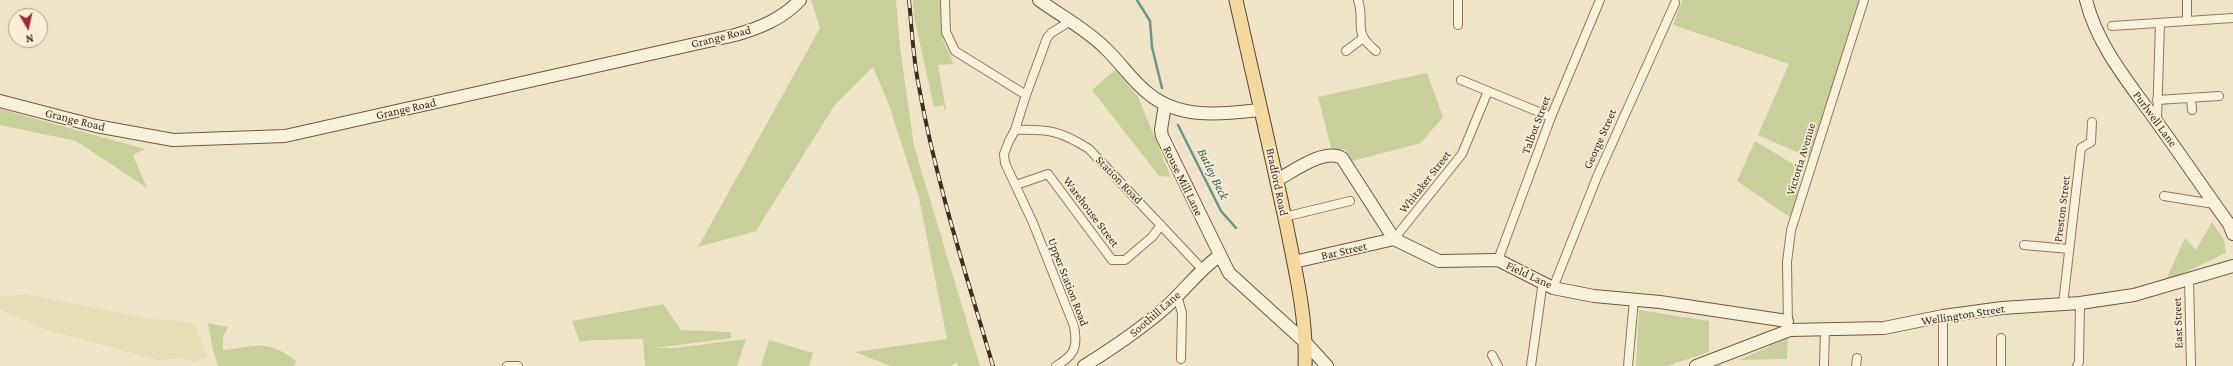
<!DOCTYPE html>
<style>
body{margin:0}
#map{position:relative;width:2233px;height:366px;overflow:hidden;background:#f0e4c8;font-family:"Crimson Pro",serif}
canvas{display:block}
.north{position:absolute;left:8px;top:8px;width:40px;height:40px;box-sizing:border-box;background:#f7eed8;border:1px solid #ada18e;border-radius:50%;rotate:171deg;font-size:11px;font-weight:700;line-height:16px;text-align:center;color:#3d2e20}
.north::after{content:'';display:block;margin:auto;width:14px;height:18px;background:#9e2a2b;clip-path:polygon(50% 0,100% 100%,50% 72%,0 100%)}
</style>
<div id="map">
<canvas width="2233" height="366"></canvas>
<div class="north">N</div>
</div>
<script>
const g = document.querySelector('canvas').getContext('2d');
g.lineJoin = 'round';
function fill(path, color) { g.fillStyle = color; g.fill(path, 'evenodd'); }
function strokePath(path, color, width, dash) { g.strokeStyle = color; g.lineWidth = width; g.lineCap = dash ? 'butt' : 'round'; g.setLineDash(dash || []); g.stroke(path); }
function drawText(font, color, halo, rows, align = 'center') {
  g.font = font + ' "Crimson Pro",serif'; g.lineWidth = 3.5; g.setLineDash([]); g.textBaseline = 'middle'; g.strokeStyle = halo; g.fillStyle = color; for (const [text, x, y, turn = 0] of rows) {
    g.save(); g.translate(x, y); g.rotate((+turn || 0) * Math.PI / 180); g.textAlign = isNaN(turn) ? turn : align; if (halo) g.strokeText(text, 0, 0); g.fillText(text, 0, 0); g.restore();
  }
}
fill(new Path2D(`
 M25,294l121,24 49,5 12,34 -13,4 -15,-3 -21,2 -118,-32 -40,-19v-12z`), '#e6deb5');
fill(new Path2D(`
 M811,0h85l4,47 14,99 66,220h-22l-1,-4 -6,4h-61l-35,-14 92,-13 -28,-141 -30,-93 -16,-38 -39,39 -78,125 -58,16 122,-219z
 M913,0h29l1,40 11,24 -16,1 8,45h-1l-2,-5 -9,2 -20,-90z
 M1682,0h178l-50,158 -52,-23 31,-71 -116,-39z
 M1115,70l23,27 33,80 -12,-1 -67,-86z
 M1427,73l16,44 -22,26 -69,18 -7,-12 -13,2 -14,-54z
 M0,109l145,40 -12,6 14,33 -71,-47 -76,-16z
 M1755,141l48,29 -12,48 -54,-37z
 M2212,222l12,18 2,13 -61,29 20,-44 11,12z
 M663,304l18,26 50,2v6l-75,10h19l71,-9 -9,27h-92l-2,-27 -52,1 -11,2 -8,-21z
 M1639,310l70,11v31l-42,14h-31z
 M208,323l20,4 -5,10v13c34,-3 44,-12 73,11l-2,5h-76l-5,-16z
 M1788,338l-1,21 -48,1z
 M769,340l44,13 -4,13h-48z`), '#c9cf9b');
strokePath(new Path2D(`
 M1137,0l13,21 2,26 10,41
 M1178,125l43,86 15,17`), '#6f938a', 2.5);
const street = new Path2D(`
 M945,0l1,32 9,19 71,44
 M1358,0c8,23 -7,31 18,51
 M2187,21v-21
 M1458,25v-25
 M2112,26l121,-8
 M1346,51l17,-13
 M1461,80l90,37
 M2191,98l1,12
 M2157,100l62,-4
 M2157,121l3,-98
 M1015,130c34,-1 46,1 74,19l113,120
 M1016,185l32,-11 64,86h13l27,-23 9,-12
 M2164,196l50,8
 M1284,217l66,-16
 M1394,239l68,-85 26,-63
 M2024,245l45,4
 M1498,260l53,-143 49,-117
 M2189,278l2,88
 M1553,288l44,-111 78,-174
 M1177,296l5,17 -1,46
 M2063,304l18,-156 10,-6 1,-20
 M1788,326l-1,-64 4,-32 73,-230
 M1492,355l6,11
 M507,366h11
 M1056,366c19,-11 22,-19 18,-40l-41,-103 -28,-60 -1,-9 5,-13 6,-11 11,-35 21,-57 4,-5 18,-11
 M1531,366l12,-85
 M1628,366l6,-67
 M1824,366l1,-37
 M1856,366l1,-8
 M1943,366v-50
 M2001,366v-28
 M2077,366l2,-4 1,-59`);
const secondary = new Path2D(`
 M1039,0c22,16 47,29 66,48 16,15 27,33 44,46 32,26 74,20 111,16
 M2086,0c12,48 45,85 73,125 24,33 46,66 70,99l4,10
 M0,101l96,25 77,14 112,-4 450,-101c25,-7 47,-16 65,-35
 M1165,104l-4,26 1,6 67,137 77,70 21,23
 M1277,180c17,-9 47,-32 65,-22l52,81 45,22 59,-1 55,28 41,8 66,6 127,19
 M1294,262l100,-23
 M1084,366c29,-18 57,-37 82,-59 20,-18 31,-35 53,-51
 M1696,366l94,-36 94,-2 59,-12 59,-8 78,-5 54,-8 99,-29`);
const primary = new Path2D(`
 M1236,0c17,76 35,152 51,228 9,46 20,91 18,138`);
strokePath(street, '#8d765c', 10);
strokePath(secondary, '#6f573f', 14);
strokePath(primary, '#5b4430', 15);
strokePath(street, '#faf1dc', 8);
strokePath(secondary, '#faf1dc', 12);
strokePath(primary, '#f3d9a0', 13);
const rail = new Path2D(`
 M909,0c3,29 4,59 10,87 17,95 47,187 74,279`);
strokePath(rail, '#3d2e20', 4);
strokePath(rail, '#f7eed8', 2.5, [8]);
drawText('12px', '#3d2e20', '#f7eed8', [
 ["Grange Road",721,37,-14],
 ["Grange Road",406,109,-13],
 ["Purlwell Lane",2155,119,54],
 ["Grange Road",75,120,14],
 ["Talbot Street",1536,125,-69],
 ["George Street",1600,139,-66],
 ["Victoria Avenue",1801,159,-73],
 ["Station Road",1119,180,46],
 ["Rouse Mill Lane",1183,181,64],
 ["Bradford Road",1277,182,78],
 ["Whitaker Street",1425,182,-52],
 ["Preston Street",2062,209,-83],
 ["Warehouse Street",1091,212,53],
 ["Bar Street",1344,251,-13],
 ["Field Lane",1529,275,25],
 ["Upper Station Road",1068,282,69],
 ["Soothill Lane",1155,314,-41],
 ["Wellington Street",1963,315,-9],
 ["East Street",2178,323,-92]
]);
drawText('italic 13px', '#2f5d5a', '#f7eed8', [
 ["Batley Beck",1213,174,64]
]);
</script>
